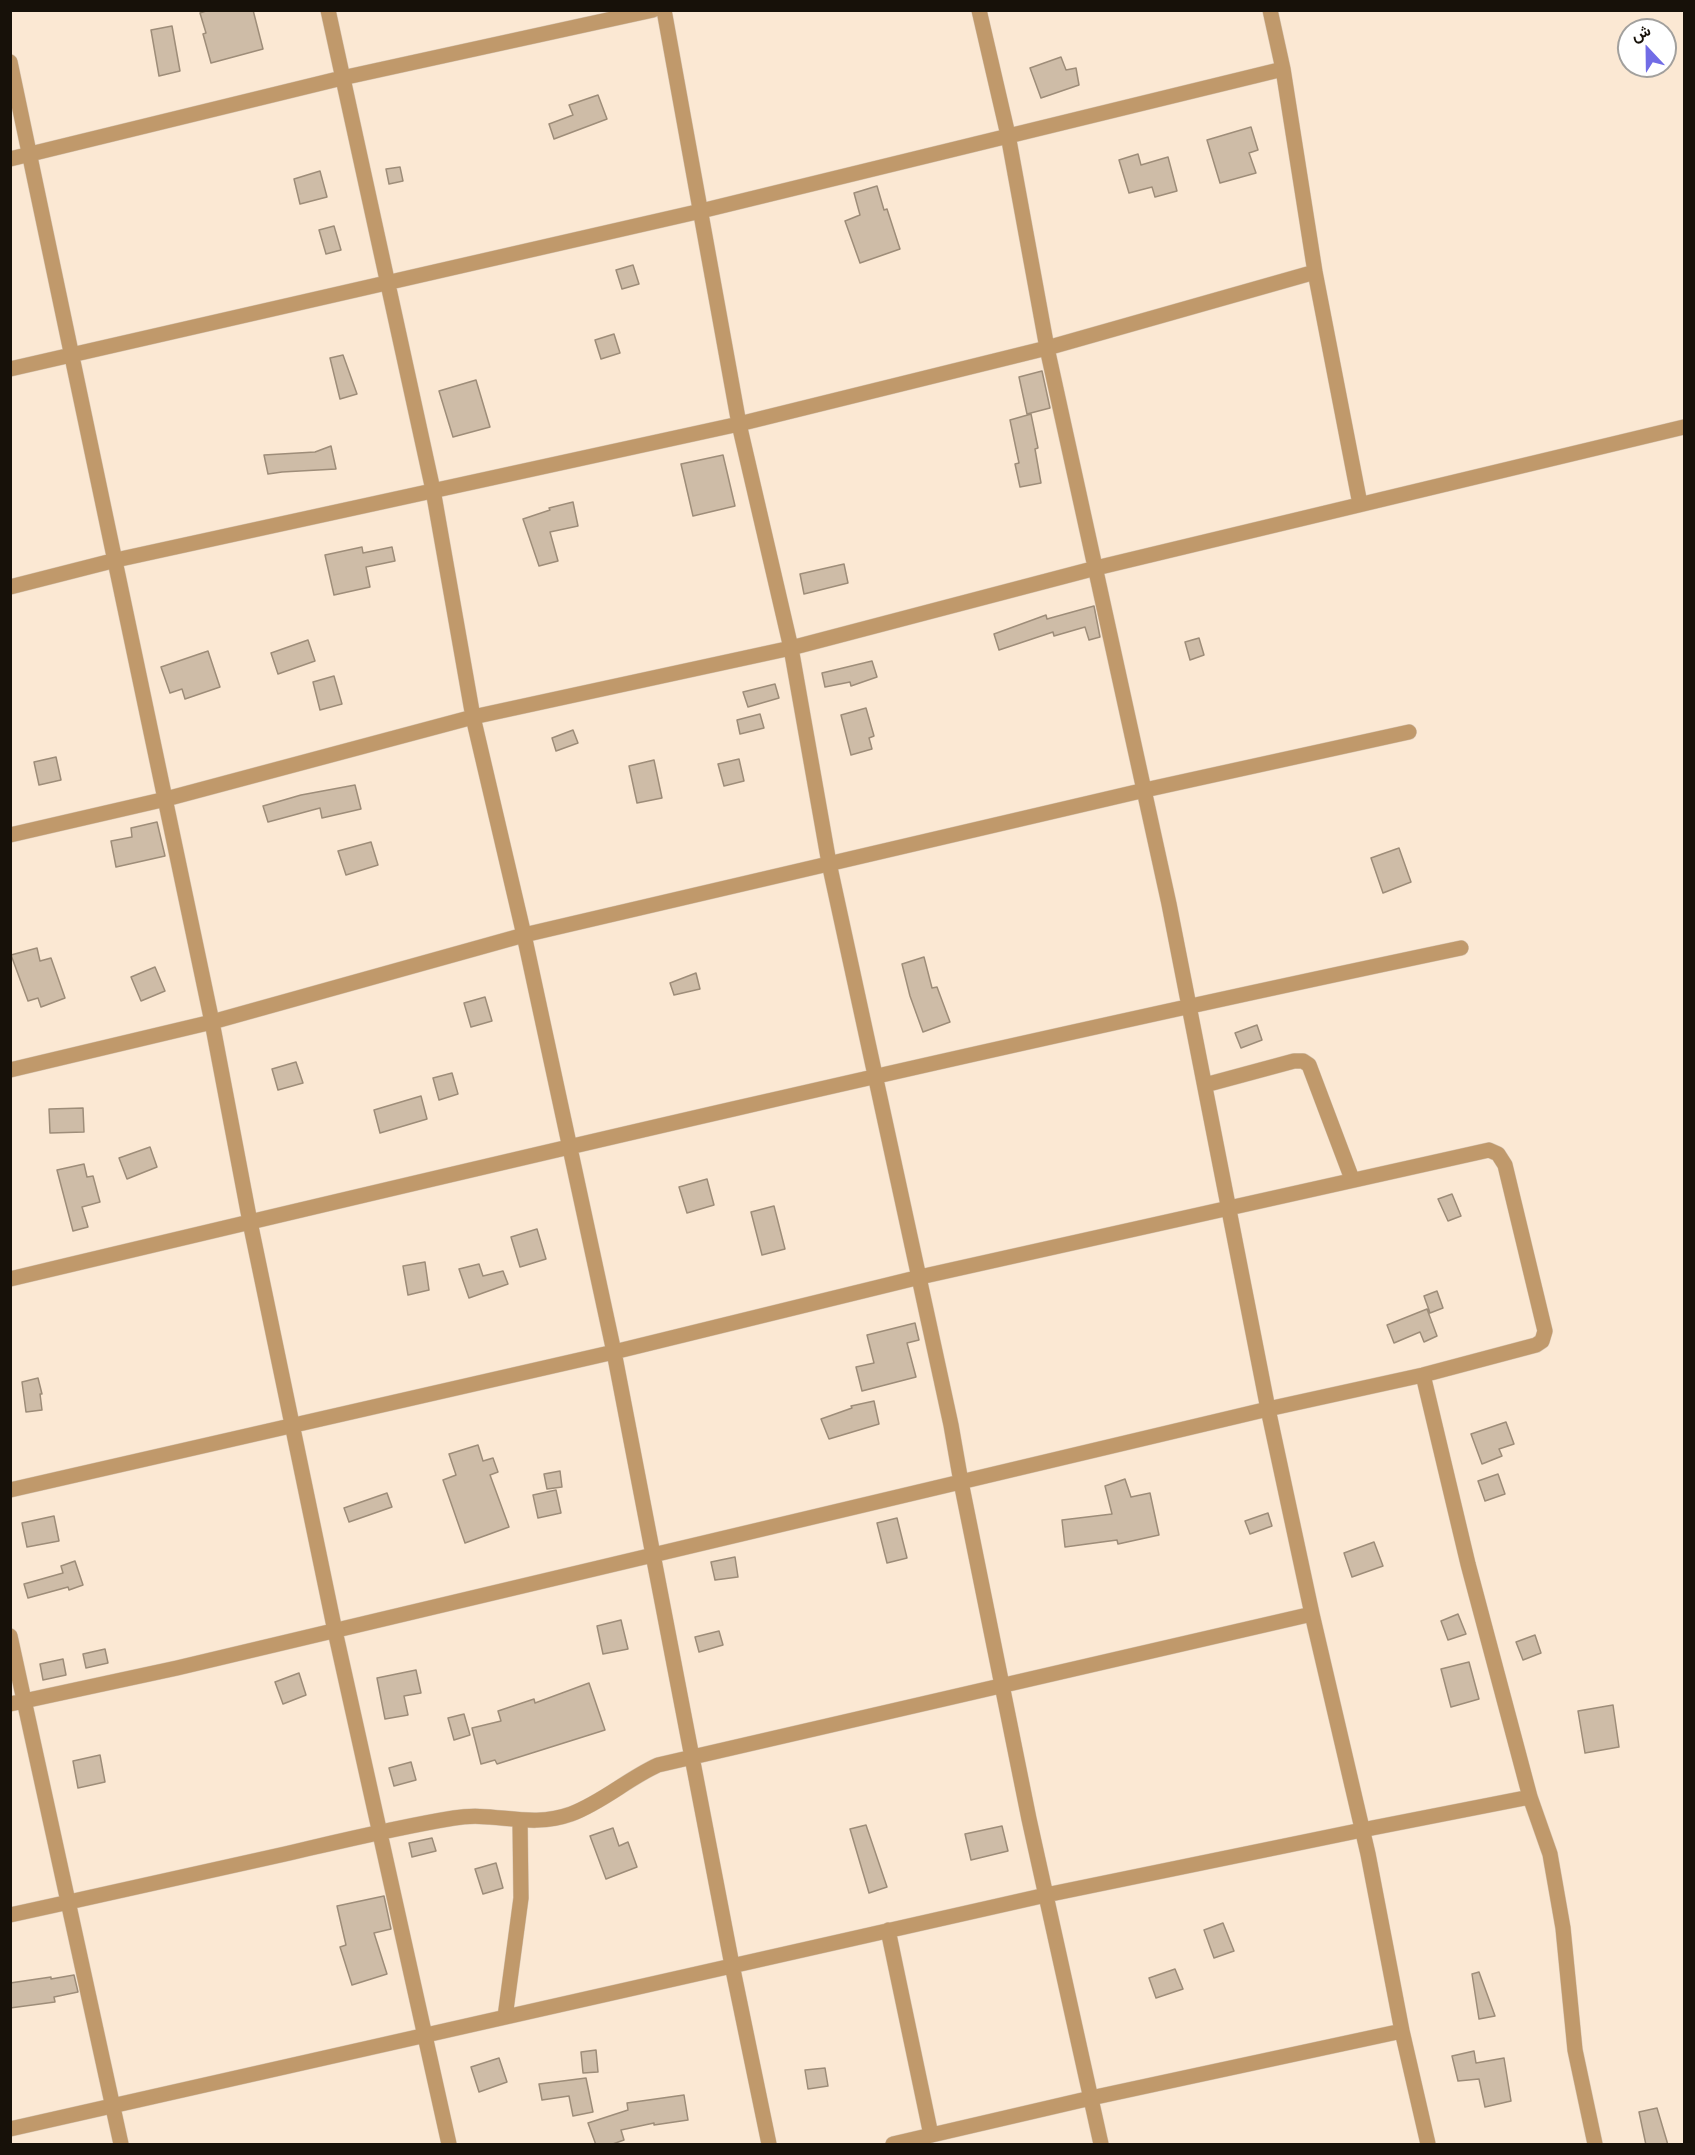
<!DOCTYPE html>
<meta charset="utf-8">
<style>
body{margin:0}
#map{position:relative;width:1695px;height:2155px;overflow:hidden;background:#fbe8d3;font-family:"Fira Sans",Vazirmatn,sans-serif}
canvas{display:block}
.frame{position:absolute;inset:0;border:12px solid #171109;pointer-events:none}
.north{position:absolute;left:1617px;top:18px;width:60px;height:60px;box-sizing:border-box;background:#fff;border:2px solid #a2a09d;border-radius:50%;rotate:338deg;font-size:16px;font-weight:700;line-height:24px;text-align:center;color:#171109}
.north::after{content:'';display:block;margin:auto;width:21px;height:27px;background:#716ce6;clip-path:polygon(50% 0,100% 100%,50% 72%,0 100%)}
</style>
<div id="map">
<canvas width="1695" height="2155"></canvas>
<div class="frame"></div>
<div class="north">ش</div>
</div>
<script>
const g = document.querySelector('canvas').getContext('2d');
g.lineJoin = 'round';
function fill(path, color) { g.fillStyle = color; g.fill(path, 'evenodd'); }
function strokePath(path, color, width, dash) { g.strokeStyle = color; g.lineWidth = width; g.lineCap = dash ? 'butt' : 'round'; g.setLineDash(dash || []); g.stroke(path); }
const building = new Path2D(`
 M209,10h44l10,39 -52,14 -8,-29 3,-1 -6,-20z
 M172,26l8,45 -21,5 -8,-46z
 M1061,57l5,13 10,-2 3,17 -38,13 -11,-30z
 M598,95l9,24 -53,20 -5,-15 24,-9 -4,-10z
 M1251,127l7,23 -9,3 7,20 -36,10 -13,-43z
 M1138,154l3,11 27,-8 9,34 -22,6 -3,-10 -23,6 -10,-33z
 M400,167l3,14 -14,3 -3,-15z
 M320,171l7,26 -27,7 -6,-25z
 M877,186l7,24 3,-1 13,40 -40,14 -15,-42 15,-6 -6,-22z
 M334,226l7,24 -15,4 -7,-24z
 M633,265l6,19 -17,5 -6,-19z
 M614,334l6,19 -19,6 -6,-19z
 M343,355l14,39 -17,5 -10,-41z
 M1042,371l8,37 -23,6 -8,-37z
 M476,380l14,47 -37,10 -14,-46z
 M1031,414l7,34 -3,1 6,34 -21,4 -5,-23 4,-1 -9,-43z
 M331,446l5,23 -54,3 -14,2 -4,-19 51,-3z
 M723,455l12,51 -42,10 -12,-52z
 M573,502l5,24 -28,6 8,29 -19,5 -16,-47 27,-9 -1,-2z
 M362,547l1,6 29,-6 3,14 -29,6 4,20 -36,8 -9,-40z
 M844,564l4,19 -44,11 -4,-20z
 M1094,606l6,31 -11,3 -4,-13 -31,9 -1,-4 -54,18 -5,-16 52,-19 1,4z
 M1199,638l5,17 -14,5 -5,-18z
 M308,640l7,21 -37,13 -7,-21z
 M208,651l12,36 -35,12 -3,-10 -12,4 -9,-26z
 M872,661l5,16 -26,9 -1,-4 -25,5 -3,-14z
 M334,676l8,28 -22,6 -7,-28z
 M775,684l4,14 -31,9 -5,-15z
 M866,708l8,28 -5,2 3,11 -21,6 -10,-40z
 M760,714l4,14 -24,6 -3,-14z
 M573,730l5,13 -22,8 -4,-13z
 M56,757l5,23 -22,5 -5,-23z
 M739,759l5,22 -20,5 -6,-22z
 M654,760l8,38 -25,5 -8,-37z
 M355,785l6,24 -39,9 -2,-10 -52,14 -5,-16 38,-11z
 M157,822l8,34 -49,11 -5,-26 21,-4 -1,-9z
 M371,842l7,23 -32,10 -8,-24z
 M1399,848l12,34 -28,11 -12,-35z
 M37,948l3,13 11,-3 14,40 -24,9 -3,-9 -10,3 -17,-46z
 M924,957l8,31 5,-1 13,35 -27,10 -13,-36 -8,-32z
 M155,967l10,24 -24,10 -10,-24z
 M696,973l4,16 -26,6 -4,-12z
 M485,997l7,24 -21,6 -7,-24z
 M1257,1025l5,15 -21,8 -6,-15z
 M296,1062l7,21 -25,7 -6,-21z
 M452,1073l6,21 -19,6 -6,-22z
 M421,1096l6,23 -47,14 -6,-23z
 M83,1108l1,24 -34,1 -1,-24z
 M150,1147l7,20 -30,12 -8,-21z
 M84,1164l3,13 6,-1 7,26 -18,5 6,20 -15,4 -16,-61z
 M707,1179l7,26 -27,8 -8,-26z
 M1452,1194l9,22 -13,5 -10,-22z
 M774,1206l11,43 -23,6 -11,-43z
 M537,1229l9,30 -26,8 -9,-30z
 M425,1262l4,28 -21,5 -5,-29z
 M479,1264l4,12 20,-5 5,13 -39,14 -10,-29z
 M1437,1291l6,17 -13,5 -6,-17z
 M1427,1309l10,27 -13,6 -4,-10 -26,11 -7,-18z
 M915,1323l4,17 -12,3 9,34 -54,14 -6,-24 18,-4 -7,-28z
 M38,1378l4,16h-2l2,16 -16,2 -4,-30z
 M874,1401l5,23 -50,15 -8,-20 31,-11 -1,-2z
 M1506,1422l8,22 -15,5 3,7 -20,8 -11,-30z
 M478,1445l5,16 10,-3 5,14 -8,3 19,52 -44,16 -22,-63 13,-5 -7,-21z
 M560,1471l2,16 -15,2 -3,-15z
 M1498,1474l7,20 -20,7 -7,-20z
 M1125,1479l6,18 19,-4 9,42 -41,9 -1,-4 -52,7 -3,-27 50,-6 -7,-28z
 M556,1490l5,23 -23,5 -5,-23z
 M387,1493l5,14 -43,15 -5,-14z
 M1268,1513l4,13 -22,8 -5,-13z
 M54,1516l5,25 -32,6 -5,-24z
 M897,1518l10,40 -20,5 -10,-40z
 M1374,1542l9,24 -31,11 -8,-24z
 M735,1557l3,20 -23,3 -4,-18z
 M75,1561l8,24 -14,5 -1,-3 -40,11 -4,-14 39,-11 -2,-7z
 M1458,1614l8,20 -18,6 -7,-19z
 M621,1620l7,29 -25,5 -6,-28z
 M719,1631l4,14 -24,7 -4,-15z
 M1535,1635l6,18 -18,7 -7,-18z
 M105,1649l3,14 -22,5 -3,-14z
 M63,1659l3,16 -23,5 -3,-16z
 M1469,1662l10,37 -28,8 -10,-38z
 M416,1670l5,23 -17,3 4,19 -23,4 -8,-41z
 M299,1673l7,22 -23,9 -8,-22z
 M589,1683l16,47 -108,34 -2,-4 -14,4 -9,-36 29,-7 -3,-10 36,-12 1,4z
 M1613,1705l6,42 -34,6 -7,-42z
 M464,1714l6,21 -16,5 -6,-22z
 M100,1755l5,27 -27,6 -5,-27z
 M411,1762l5,18 -22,6 -5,-18z
 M866,1825l21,62 -18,6 -19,-64z
 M1002,1826l6,25 -37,9 -6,-26z
 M613,1828l6,18 9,-4 9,25 -31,12 -16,-43z
 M432,1838l4,13 -24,6 -3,-14z
 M496,1863l7,25 -20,6 -8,-25z
 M384,1896l7,33 -17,4 13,41 -35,11 -12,-38 6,-2 -9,-39z
 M1223,1923l11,28 -20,7 -10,-28z
 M1175,1969l8,20 -27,9 -7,-20z
 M1479,1972l16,44 -16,3 -7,-45z
 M74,1975l4,17 -24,5 1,5 -45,6v-25l41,-6v2z
 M596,2050l2,22 -15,1 -2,-21z
 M1474,2051l2,12 28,-5 7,43 -26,6 -6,-28 -21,2 -6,-25z
 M499,2058l8,24 -28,10 -8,-25z
 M825,2068l3,18 -20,3 -3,-19z
 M586,2078l7,34 -20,4 -4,-20 -27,4 -3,-16z
 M684,2095l4,25 -34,5v-2l-33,7 3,10 -14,5h-14l-8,-22 40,-13 -1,-7z
 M1657,2108l11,37h-22l-7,-33z`);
fill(building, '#cebca7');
strokePath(building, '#9e8d79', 1.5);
const minor = new Path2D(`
 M328,10l105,480 40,227 51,218 90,417 118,613 37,179
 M664,10l75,414 52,224 38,215 122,562 10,57 68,337 72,325
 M979,10l29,125 39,213 122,556 99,505 44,205 56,240 34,177 26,113
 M1270,10l13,59 32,203 45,232
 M10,62l202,960 38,200 85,409 114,513
 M10,159l332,-81 311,-68
 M10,369l691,-158 582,-142
 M10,587l106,-27 623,-136 308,-76 268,-76
 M10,835l156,-36 307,-82 318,-69 305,-80 588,-141
 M10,1070l202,-48 312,-87 621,-145 264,-58
 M1205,1085l89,-24h9l6,4 43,114
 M10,1279c483,-115 966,-229 1451,-331
 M1423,1375l45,189 62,233 20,57 13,74 12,122 20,94
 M10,1490l604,-138 306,-75 569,-127 9,4 7,11 40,166 -3,10 -6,4 -113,30 -155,34 -1091,259 -167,36
 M10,1636l111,508
 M10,1915c92,-20 184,-41 275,-61 56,-13 113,-27 169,-36 41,-7 75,11 117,-4 32,-12 56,-35 87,-49l654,-151
 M888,1930l43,205
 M505,2017l16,-119 -1,-77
 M10,2129l1036,-234 316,-65 168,-33
 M893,2144l198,-46 311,-67`);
strokePath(minor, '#d7c6b3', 16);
strokePath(minor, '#c0996b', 15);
</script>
